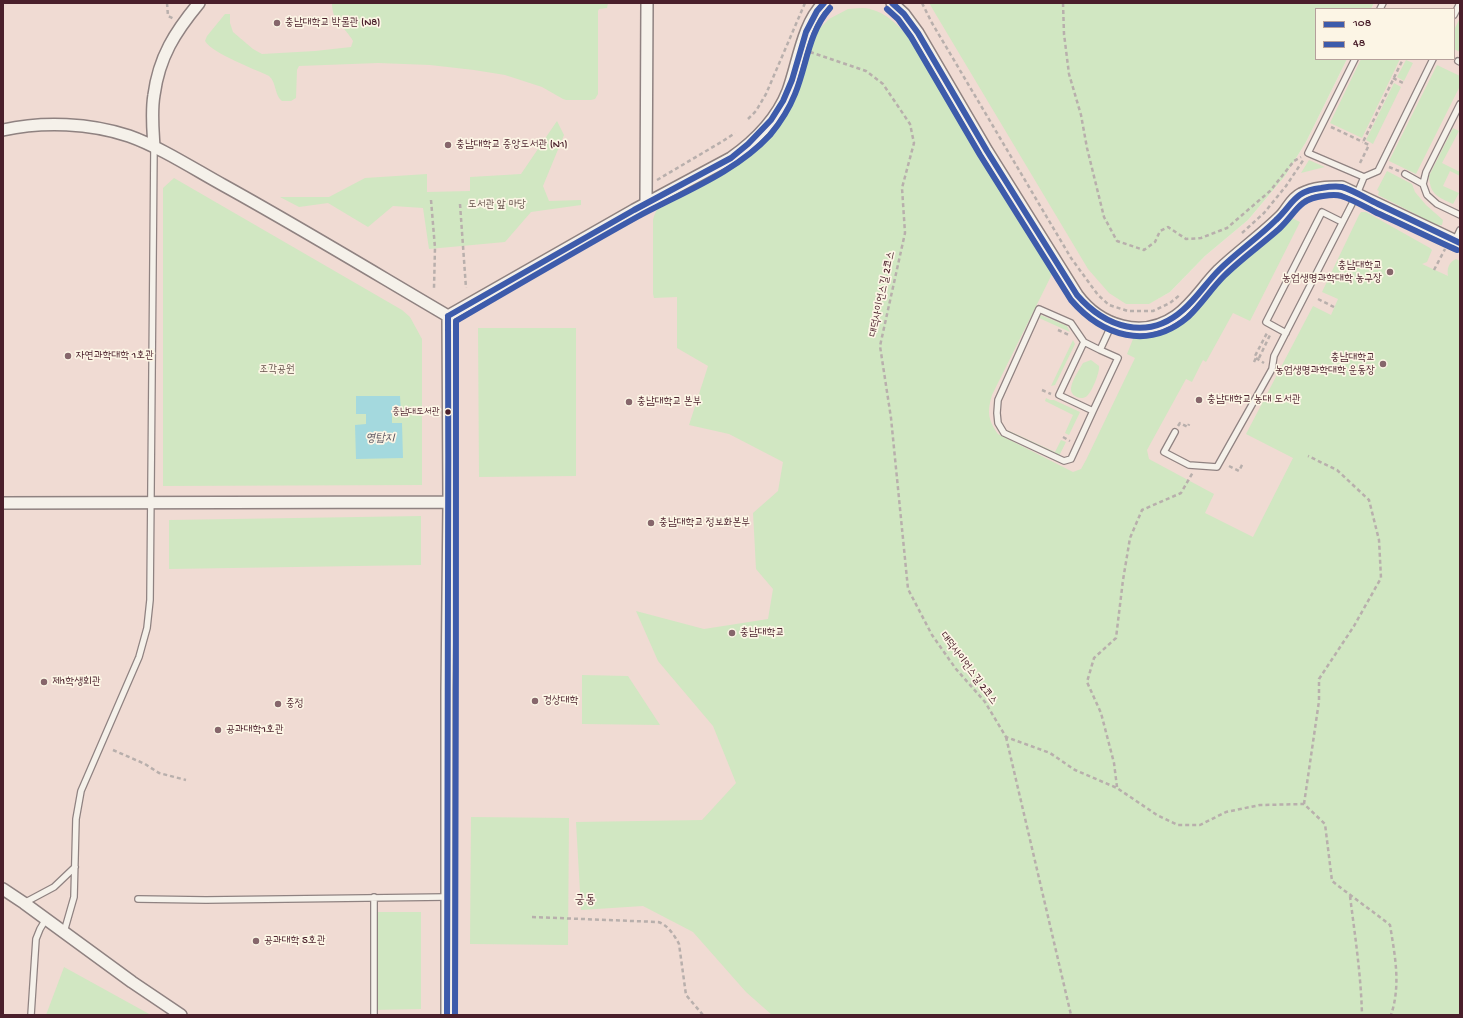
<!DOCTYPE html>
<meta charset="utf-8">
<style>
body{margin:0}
#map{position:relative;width:1463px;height:1018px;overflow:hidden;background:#f4e9e2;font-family:"Gochi Hand",sans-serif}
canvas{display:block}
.frame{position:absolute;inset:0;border:4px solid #4a1f2b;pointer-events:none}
.legend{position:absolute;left:1315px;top:8px;width:140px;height:52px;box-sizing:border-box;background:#fcf5e5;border:1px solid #b59f9b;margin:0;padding:5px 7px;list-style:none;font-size:12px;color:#4a1f2b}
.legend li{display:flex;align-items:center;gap:8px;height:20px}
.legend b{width:20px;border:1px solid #b59f9b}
</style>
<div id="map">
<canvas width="1463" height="1018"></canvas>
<div class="frame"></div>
<ul class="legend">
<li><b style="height:5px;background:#3d5bab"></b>108</li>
<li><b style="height:5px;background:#3d5bab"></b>48</li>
</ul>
</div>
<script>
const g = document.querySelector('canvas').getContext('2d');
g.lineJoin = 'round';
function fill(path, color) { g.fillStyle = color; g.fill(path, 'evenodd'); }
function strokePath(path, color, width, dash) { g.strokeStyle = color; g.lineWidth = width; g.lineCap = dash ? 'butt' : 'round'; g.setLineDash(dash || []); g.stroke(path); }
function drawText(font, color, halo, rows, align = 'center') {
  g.font = font + ' "Gochi Hand","Poor Story",sans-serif'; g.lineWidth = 3.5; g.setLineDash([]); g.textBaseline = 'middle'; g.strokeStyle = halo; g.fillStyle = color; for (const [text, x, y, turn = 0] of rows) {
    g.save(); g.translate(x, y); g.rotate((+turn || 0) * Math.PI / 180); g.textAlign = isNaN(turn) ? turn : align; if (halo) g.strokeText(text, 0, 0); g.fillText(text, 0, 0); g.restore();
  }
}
fill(new Path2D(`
 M3,3h926l197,301h22l22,-12 35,-36 43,-36 37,-44 21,-34 41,-83h107v-50h-83l3,-6h86v959l-92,53h-1365z`), '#f0dbd3');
fill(new Path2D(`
 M332,3h276l-1,5 -8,1 -1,2v83l-3,5 -4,1h-25l-3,-1 -21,-12 -37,-12 -31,-5 -44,-5 -52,-2 -79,3 -2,4 -1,28 -5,3h-9c-8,-6 -5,-18 -13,-25 -14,-7 -56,-22 -64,-35l2,-5 18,-22h5v9l3,9 20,17 9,5 53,-3 36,-4 2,-6c-8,-15 -21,-18 -21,-38z
 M929,3h445l-3,6h-55v50h31l-41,83 -21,34 -37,44 -43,36 -35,36 -21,12h-23l-17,-11 -21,-24z
 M848,9c6,0 15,-2 22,0 17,4 29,17 40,30l144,231 -62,125c-5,17 -4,25 6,39l75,38 8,-3 5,-9 49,-102 -8,-4 8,-20 18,-1 18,-7 13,-8 38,-42 68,-59 10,5 -50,99 -17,-8 -27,49 -3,-2 -11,22 -6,-3 -39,71 2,9 65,35 -9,19 48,24 40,-79 -47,-24 67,-128 18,9 7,-16 -16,-7 37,-77 2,-3h5l64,36 2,2 -5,12 -5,2 26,12c-1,-7 0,-13 8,-17l4,2v754h-688l-26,-23 -53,-60 -50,-26 -62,4 -5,-88 126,-2 34,-37 -23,-57 -55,-65 -22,-50 68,18 64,-10 5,-30 -17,-20 -3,-56 25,-22 5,-29 -54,-28 -40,-9 19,-59 -31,-18v-51l-23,1 -1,-4v-74c2,-9 6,-14 13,-19l86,-46 17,-16 17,-25 14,-32 15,-49 14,-14z
 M1460,18v34l-6,-3v-19z
 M1361,59h39l-38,79 -32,-15z
 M1406,60l7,3 -9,18 -7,-4z
 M1437,65l23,11v10l-44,88 -27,-13z
 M1394,83l7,4 -28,57 -7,-4z
 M557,121l7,14 -21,51 6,15 32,-1v5l-50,7 -26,30 -76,7 -6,-41 -30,-2 -25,21 -40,-24 -29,4 -19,-10h49l36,-19 62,-4v18l43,-1v-14l51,-3z
 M1453,128l6,3 -17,32 18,9v4l-10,-5 -7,15 16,7 -6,11c-15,-7 -23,-9 -24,-28z
 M1309,160l16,7 -24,6z
 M1387,171l25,13 3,8 11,13 17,15 -1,5h-5l-59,-30 1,-4 -2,-1z
 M174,178l228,132 8,7 12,22v146l-259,1v-298z
 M1041,315l26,11 3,6 -31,-14z
 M478,328h98v148l-97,1z
 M1073,340l2,4 -20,41 -4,1z
 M1091,360l8,6c1,6 -7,26 -12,30 -6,5 -17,0 -16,-8 1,-8 8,-18 12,-25z
 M1046,398l4,2h4l26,12 -11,23 -4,-2 8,-18 -28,-14z
 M1007,430l48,22 6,-12 5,2 -7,14 -51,-24z
 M421,516v49l-252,4v-49z
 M582,675l46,1 32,49 -78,-1z
 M471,817l98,1 -1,127 -98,-1z
 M370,912h51v97l-50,1z
 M64,967l87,48h-105z`), '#d1e7c2');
fill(new Path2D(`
 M356,396h44l1,17h-9v10h10l1,35 -47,1 -1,-34 11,-1v-10h-10z`), '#a4d9de');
const service = new Path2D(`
 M1380,9l3,-6
 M1454,15l6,-12
 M1355,59l-47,94 56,24
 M1458,61l2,1
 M1460,104l-34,68 -3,12 4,11 10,9 23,11
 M1405,174l18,10
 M1455,241l5,-11
 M1286,333l-20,-11 56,-110 20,10
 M1084,342l-13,-19 -32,-14 -41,91 -1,13 1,10 6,10 60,28 7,-2 22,-48
 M1100,350l-16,-8 -25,53 34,16 25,-53 -18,-8 12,-26
 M1175,432l-11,20 25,13 28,2 55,-98 2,-13 83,-162 7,-17 14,-6 55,-112
 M374,897v118
 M138,899l68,1 240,-3
 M24,903l30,-16 21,-20
 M64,932l10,-35 2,-78 5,-28 58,-134 8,-29 3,-28 4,-453
 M31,1015l5,-76 4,-10 6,-10`);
const minor = new Path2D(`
 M892,3l12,11 14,19 69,118 90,144c23,31 65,45 99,21 17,-12 28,-31 43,-46 20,-19 43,-35 62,-54 7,-7 10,-17 20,-22 13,-7 27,-7 41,-7l118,56
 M3,130c40,-9 87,-7 126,6 31,11 65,33 94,49 76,42 150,87 225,131
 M154,147c-1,-17 -3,-35 0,-52 5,-38 21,-63 45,-92
 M646,203l1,-200
 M448,316l186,-106 97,-52c24,-17 46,-39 57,-67 10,-27 15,-69 36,-88
 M3,503l446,-1
 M3,889l21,14 108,79 49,33
 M447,1015v-324l2,-189 -1,-186`);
strokePath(service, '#8f8281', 8);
strokePath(minor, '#8f8281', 14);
strokePath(new Path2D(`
 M167,3l1,13 6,3
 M922,3l10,20 139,235 27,37 11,10 19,6h25l17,-8 11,-9
 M1063,3l1,31 5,40 12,41 6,33 17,69 13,24 27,9 11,-8 5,-11 8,-4 18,12 15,-1 26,-10 43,-37 24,-30 7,-4
 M810,52l56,19 17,13 27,40 4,19 -12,45 3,45 -25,113 11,72 17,171 24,46 24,34 29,33 21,35 44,16 25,17 42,18 40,27 21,10h22l26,-13 34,-7 44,-1 21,20 7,57c19,15 39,29 58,44 5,31 11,60 1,90
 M1393,78l10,5
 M748,119l8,-8 10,-17 39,-91
 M1331,127l32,15
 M1360,163l9,-18 -6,-3 40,-83
 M1389,167l10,4
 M657,180l66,-39 12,-8
 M431,200l4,48 -1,40
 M460,204l6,84
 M1242,233l22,-20 22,-27 18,-27
 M1434,270l11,-21
 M1318,299l16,8
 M1058,330l11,5
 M1256,358l8,5
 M1259,358l12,-25
 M1254,362l2,-4 -1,-2 13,-25
 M1042,390l9,4
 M1178,426l2,-3 8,4 1,-3
 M1063,437l7,4
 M1229,466l10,5 4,-8
 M1006,737l65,278
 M113,750l32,14 14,9 27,7
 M1117,787l-3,-24 -13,-50 -14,-31 7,-24 22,-20 7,-58 7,-42 12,-28 39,-17 12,-21
 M1304,804l15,-103v-22l35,-53 27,-48 -2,-38 -10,-40 -32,-30 -29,-14
 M1350,896c5,40 11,79 12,119
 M532,917l126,5c9,2 17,14 21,22l7,51 17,20`), '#b8afac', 2.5, [4, 3]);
strokePath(service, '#f5f1ea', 5.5);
strokePath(minor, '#f5f1ea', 11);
strokePath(new Path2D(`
 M892,3l12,11 14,19 69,118 90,144c28,32 70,47 106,15 14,-12 23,-27 36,-40 18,-18 39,-32 57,-50 17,-16 18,-29 45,-32 6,-1 15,-2 21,-1 11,3 25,12 36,17 27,13 55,26 82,39
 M448,316l186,-106 97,-52 17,-14 23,-24 12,-19 9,-21 14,-48 11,-21 7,-8
 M447,1015c0,-233 2,-466 1,-699`), '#3d5bab', 6);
strokePath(new Path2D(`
 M887,9l11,10 13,18 69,118 91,145c31,36 77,51 117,17 13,-12 23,-28 36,-41 17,-17 37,-31 55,-47 17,-16 19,-30 44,-33 6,-1 13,-2 18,0 13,4 24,11 36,17 27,12 53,25 80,37
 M455,1015c0,-231 2,-463 1,-694 60,-35 120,-70 181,-104 44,-24 98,-44 133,-82 10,-12 19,-26 25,-41 12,-29 13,-61 35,-86`), '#3d5bab', 6);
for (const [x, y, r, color] of [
 [277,23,4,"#86666b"],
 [448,145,4,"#86666b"],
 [1390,272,4,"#86666b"],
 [68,356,4,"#86666b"],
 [1383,364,4,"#86666b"],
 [1199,400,4,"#86666b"],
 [629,402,4,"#86666b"],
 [448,412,3.5,"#4a1f2b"],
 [651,523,4,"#86666b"],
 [732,633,4,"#86666b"],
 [44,682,4,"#86666b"],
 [535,701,4,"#86666b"],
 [278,704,4,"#86666b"],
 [218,730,4,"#86666b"],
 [256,941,4,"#86666b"]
]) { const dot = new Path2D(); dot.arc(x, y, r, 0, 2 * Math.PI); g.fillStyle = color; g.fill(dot); strokePath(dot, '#fcf5e5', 1.5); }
drawText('10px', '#4a1f2b', '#fcf5e5', [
 ["충남대도서관",440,412]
], 'right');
drawText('11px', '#4a1f2b', '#fcf5e5', [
 ["충남대학교 박물관 (N8)",285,23],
 ["충남대학교 중앙도서관 (N1)",456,145],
 ["충남대학교",1382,266,"right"],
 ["농업생명과학대학 농구장",1382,279,"right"],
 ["자연과학대학 1호관",76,356],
 ["충남대학교",1375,358,"right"],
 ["농업생명과학대학 운동장",1375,371,"right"],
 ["충남대학교 농대 도서관",1207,400],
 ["충남대학교 본부",637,402],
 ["충남대학교 정보화본부",659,523],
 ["충남대학교",740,633],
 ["제1학생회관",52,682],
 ["경상대학",543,701],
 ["중정",286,704],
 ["공과대학1호관",226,730],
 ["공과대학 5호관",264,941]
], 'left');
drawText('11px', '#64514a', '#fcf5e5', [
 ["도서관 앞 마당",497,205],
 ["조각공원",277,370]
]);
drawText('11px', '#4a1f2b', '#fcf5e5', [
 ["대덕사이언스길 2코스",883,294,-78],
 ["대덕사이언스길 2코스",968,669,53]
]);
drawText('italic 12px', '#5b5560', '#fcf5e5', [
 ["영탑지",380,439]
]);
drawText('13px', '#4a1f2b', '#fcf5e5', [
 ["궁동",585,901]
]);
</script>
